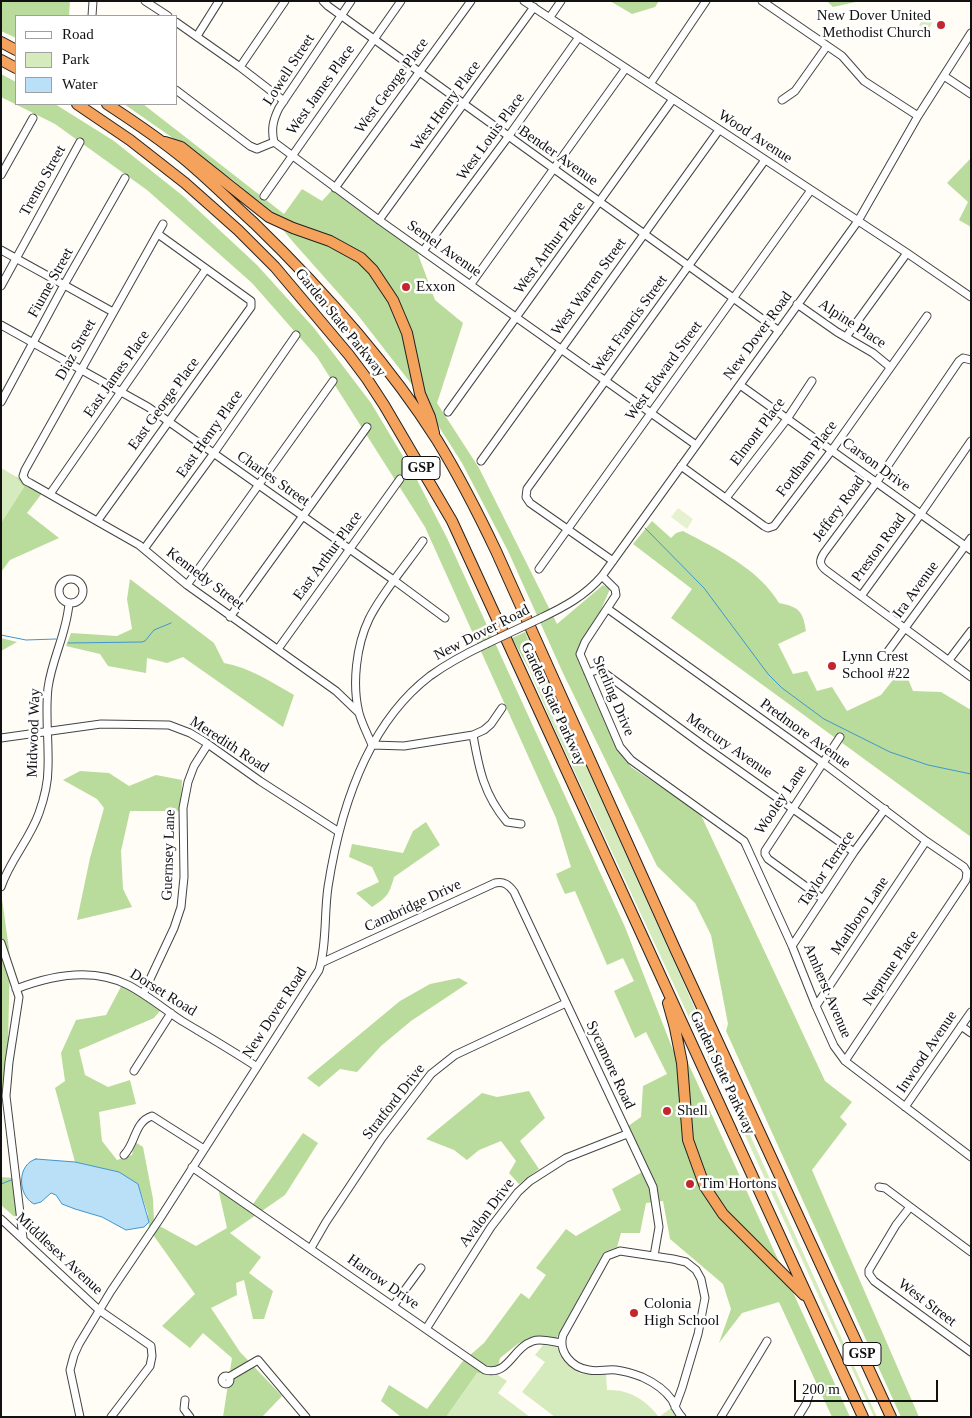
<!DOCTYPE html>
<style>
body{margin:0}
#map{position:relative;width:972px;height:1418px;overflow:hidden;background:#fffdf5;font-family:"Times New Roman",serif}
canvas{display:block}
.frame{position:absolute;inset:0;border:2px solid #111;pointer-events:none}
.legend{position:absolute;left:15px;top:15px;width:162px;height:90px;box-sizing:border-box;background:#fff;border:1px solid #a0a0a0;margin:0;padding:6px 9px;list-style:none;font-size:15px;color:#111}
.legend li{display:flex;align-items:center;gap:10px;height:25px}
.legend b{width:25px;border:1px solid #a0a0a0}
.scale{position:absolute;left:794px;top:1380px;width:144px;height:22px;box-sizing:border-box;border:2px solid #111;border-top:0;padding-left:6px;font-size:15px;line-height:18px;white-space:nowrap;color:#111;-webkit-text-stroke:4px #fff;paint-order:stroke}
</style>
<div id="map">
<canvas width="972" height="1418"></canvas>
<div class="frame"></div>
<ul class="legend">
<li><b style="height:6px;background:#fff"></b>Road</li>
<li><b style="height:14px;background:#d5ebbd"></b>Park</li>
<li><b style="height:14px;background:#b9e0f7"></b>Water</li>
</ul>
<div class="scale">200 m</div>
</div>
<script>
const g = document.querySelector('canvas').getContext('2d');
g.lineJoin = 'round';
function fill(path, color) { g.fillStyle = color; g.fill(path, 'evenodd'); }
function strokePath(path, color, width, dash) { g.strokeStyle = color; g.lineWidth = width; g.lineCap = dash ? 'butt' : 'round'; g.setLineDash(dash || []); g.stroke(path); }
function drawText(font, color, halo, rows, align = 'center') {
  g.font = font + ' "Times New Roman",serif'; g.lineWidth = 5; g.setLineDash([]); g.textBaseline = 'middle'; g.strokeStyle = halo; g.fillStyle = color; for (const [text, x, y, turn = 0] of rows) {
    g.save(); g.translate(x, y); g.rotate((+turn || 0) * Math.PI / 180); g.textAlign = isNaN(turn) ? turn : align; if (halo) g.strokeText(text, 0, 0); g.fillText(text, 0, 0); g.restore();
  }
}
fill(new Path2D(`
 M925,17l8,5 -6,9 -8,-6z
 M1,468l14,8 9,11 -23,36z
 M525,632h2l190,426 4,13 -1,3 -6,-3 -163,-350 -23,-54 10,20v-12l-5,-6 3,-2 -2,-11z
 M728,1086l149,331h-3l-151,-330z
 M543,1345l14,2 23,27h26l1,16c22,-1 39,10 52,27l12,-9 6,9h-122l-33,-25 23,-30 -10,-7z
 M477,1373l19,1 11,7 -9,12 32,24h-84z`), '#d5ebbd');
fill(new Path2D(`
 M1,1h69l-1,15h-53v22l-15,-7z
 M610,1h49l-4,6 -23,7z
 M827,1h33l-27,6z
 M1,74l15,8v22h39l59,37 69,55 74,69 57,63 57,75 45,75 31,60 178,389 48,123 11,4 166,363h-18l-53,-115 -37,11 -23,30 12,-34 -8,-25 -53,-45 -7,-38 -17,2 -6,30h-19l-4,14 -13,5 -48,87 -37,4 -19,15 -4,16 -19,-1 -31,44h-45l-20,-16 8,-16 38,24 35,-47 22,-19 37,-50 8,6 17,-24 -10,-7 30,-39 10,7 45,-26 -9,-21 32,-18 -20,-42 17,-12 2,-31 24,-12 -21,-42 -11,6 -21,-47 20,-10 -11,-23 -16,7 -32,-74 -10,3 -9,-20 15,-7 -15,-49 -131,-291 -108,-170 -65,-74 -105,-93 -92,-66 -54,-27z
 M124,104h19l141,110 18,-25 20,12 11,-12 82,57 20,54 28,23 -26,80 42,65 78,156 46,-39 7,4 -29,67 31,83 19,28 69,46 125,268 27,21 -12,15 7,7 -35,46 107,247h-18l-175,-386 2,-7 -17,-89 -16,-32 -38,-37 -95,-195 -54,-120 -46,-88 -49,-77 -56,-72 -63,-71 -30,-36 -31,-27z
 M971,158v69l-12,-7 9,-18 -21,-19z
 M15,476l28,16 -16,21 32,25 -49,22 -9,12v-49l23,-36z
 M652,521l19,17 5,-5 7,-2c34,18 76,38 96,72 20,4 24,8 27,28l-28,13 15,30 14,-3 10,20 15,-4 15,24 34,-16 22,-28 10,24 28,1 30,18v127l-300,-219 21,-29 -59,-45z
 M130,579l84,64 10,20c27,5 47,19 70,32l-11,32 -100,-70 -16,6 -20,-5 -1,15 -38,-7 -8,-12 -34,-8 5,-13 46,3 15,-7 -5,-30z
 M525,632l9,24 2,12 -2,1 8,17 -3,1 -27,-49z
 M1,638l16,4 -16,9z
 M80,771l29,2 20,13 27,-11 26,5 -1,31h-51l-9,40 2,38 9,18 -55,13 13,-62 14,-50 -7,-9 -34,-19z
 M426,822l14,23 -46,32c-5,18 -7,20 -22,30l-16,-14 23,-11 -7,-15 -23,-10 3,-13 51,9 10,-22z
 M1,892l9,64 -3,131 -6,1z
 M459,978l9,5 -57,38 -30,25 -24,26 -17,-3 -21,18 -12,-9 93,-77 30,-17z
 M124,981l40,25 -10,12 -75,32 6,25 23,12 22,-7 6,24 -37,8 3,29 15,19 15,-5 3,-13 8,5 10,52 1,24 42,23 31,-18 -9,-40 33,19 52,-74 15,10 -33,52 -55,38 31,24 -12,16 24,18 -9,28h-11l-9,-39 -8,3 1,12 -26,13 29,44 42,44 -20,21h-39l9,-59 -29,-25 -13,15 -28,-22 33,-32 -46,-65 -1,-15 -10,-30 -19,-12 -44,-10 -20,-74 10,-7 -4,-28 15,-33 30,-5z
 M529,1091l16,27 -25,23 19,28 -20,15 -10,-11 7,-12 -15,-20 -22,9 -12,10 -13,-10 -28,-11 56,-46 15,4z
 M1,1177l14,1 4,43 -18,-16z`), '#b9dc9c');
fill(new Path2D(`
 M678,508l15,11 -6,10 -16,-12z`), '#e6f2cf');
const water = new Path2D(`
 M36,1159l39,3 44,10 19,12 11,38 -5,5 -18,3 -24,-13 -27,-8 -13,-5 -6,-9 -5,-2 -10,9 -7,2c-17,-9 -17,-40 2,-45z`);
fill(water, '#b9e0f7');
strokePath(water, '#3f96cf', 1);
strokePath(new Path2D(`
 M645,528l59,60 64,86 14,14 42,31 66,33 38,13 43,9
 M1,635l25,5 30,-1
 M68,643l74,-1 3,-1 9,-11 17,-7
 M1,1184l13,-5`), '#3f96cf', 1);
const minor = new Path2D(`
 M145,1l23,15
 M323,1l5,5 451,325
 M524,1l383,252 64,44
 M762,1l80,55 22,25 54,35
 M92,16l1,-15
 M550,17l11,-16
 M176,22l64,45 44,34
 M197,36l22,-35
 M240,67l45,-66
 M944,76l27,18
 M650,84l56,-83
 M176,90l74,56 7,3 17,-7
 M782,100l13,-9 32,-45
 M274,142l105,78 317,225
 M274,142c-3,-13 -1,-22 5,-34l72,-107
 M1,175l32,-57
 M335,188l136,-187
 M264,196l137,-195
 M379,220l155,-213
 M163,224l-138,246 -2,6 3,5 4,2 109,62 48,40 149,106 23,22
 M1,250l112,62
 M423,251l85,-114 71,-100
 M471,284l155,-216
 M1,286l79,-144
 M797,304l40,28 36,21 17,14
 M1,325l147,82 247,174 50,37
 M846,337l61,-84
 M971,360l-8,-2 -4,3 -83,122 -52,70c-5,8 -5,12 3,18l144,106
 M740,385l231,165
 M1,402l63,-117 61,-107
 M448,412l225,-313
 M481,461l238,-331
 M681,466l83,60 4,2 6,-2 58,-76 95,-134
 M50,494l156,-225
 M726,498l61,-79 25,-38
 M98,520l153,-213v-6l-93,-67
 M423,541c-16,23 -42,53 -54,78 -13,27 -17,66 -10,94 3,11 9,22 13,32l32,1 69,-11 11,-5 7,-6 11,-16
 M144,549l70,-96 82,-118
 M613,561l-83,-58 -4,-6 1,-8 238,-329
 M539,569l272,-379
 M602,576l13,13 1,6 -31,47 -5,12 40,93 11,13 113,81 2,4 46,101 24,60 18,40 11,15 126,96
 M59 591a12 12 0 1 1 24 0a12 12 0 1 1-24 0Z
 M187,585l146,-204
 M861,596l59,-81 51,-74
 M608,609l215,154 103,78 38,26 3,5 -1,8 -121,181
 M230,617l137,-190
 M541,618c23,-11 44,-22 61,-42l256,-355 60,-105 53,-83
 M278,649l122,-170
 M883,658l88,-120
 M949,660l22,-29
 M588,673l9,-3 6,2 101,74 150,106
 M473,735c6,34 11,60 34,87l14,2
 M1,738l100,-14 68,1 21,8 15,9 55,39 79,51
 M1,887c9,-27 29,-48 38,-74 5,-14 9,-30 9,-45 1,-27 -3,-54 0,-80 4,-30 19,-55 21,-85
 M823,899l-55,-40 -3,-5v-3l75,-114
 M1,943l18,54 -10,65 -3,34 17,142
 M792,946l62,-94 31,-43
 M321,963l174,-80c9,-2 14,2 19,9l139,295 6,40 -5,29
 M16,989c36,-14 76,-22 112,-4 19,10 36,24 54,36 25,15 51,30 75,46
 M143,994l31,-66 7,-21 3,-30 -1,-69 5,-26 6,-16 14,-22
 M816,1006l110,-165
 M961,1026l10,7
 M134,1071l37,-58
 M905,1107l66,-95
 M124,1155c12,-12 10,-33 28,-39l52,33
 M192,1167l293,203c24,6 27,-22 48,-29 8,-3 20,1 28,2
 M879,1187l6,1 86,64
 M910,1207l-14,18 -27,45v4l5,7 97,71
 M1,1219l98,91 52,36 1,10 -2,10 -39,51
 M311,1248l15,-26 56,-84 49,-64 24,-19 111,-52
 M393,1306l28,-38
 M426,1329l65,-102 27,-35 12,-11 36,-23 61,-24
 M222 1380a4 4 0 1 1 8 0a4 4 0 1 1-8 0Z
 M229,1377l29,-17 48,57
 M185,1400l-1,9 6,8
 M675,1407l7,-19 16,-54 7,-36 -4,-19 -5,-9 -10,-8 -13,-3 -53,-8 -13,5 -44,79c-5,17 9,33 26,35 9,2 18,-1 27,0 8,1 18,4 26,7 11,5 23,13 30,23 3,6 5,12 10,17
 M80,1417l-10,-47 4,-15 5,-11 32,-53 48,-71 160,-250c8,-26 5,-56 9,-83 12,-77 38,-162 102,-211 18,-13 37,-23 56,-32
 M721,1417l46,-76
 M798,1417l8,-13 4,-12`);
const highway = new Path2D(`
 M1,42l15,8
 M1,60l15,8
 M77,104l53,36 55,43 53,47 37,37 74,88 18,24 17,26 68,116 411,896
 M107,104c26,17 53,35 77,55 24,20 47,43 70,64 68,66 132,137 183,217 22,36 41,73 59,111l180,400 215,466
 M165,142l16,5 88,70 24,11 37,13 31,17 12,12 20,30 14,33 13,61 10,23 4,16
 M668,1003l7,25 7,35 6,77 17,47 18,27 81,81`);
strokePath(minor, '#444', 9);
strokePath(highway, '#222', 12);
strokePath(minor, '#fff', 7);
strokePath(highway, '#f5a25d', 10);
const minorBridge = new Path2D(`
 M486,644l55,-26`);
strokePath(minorBridge, '#444', 9, []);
strokePath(minorBridge, '#fff', 7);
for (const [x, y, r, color] of [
 [941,25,5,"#c4262e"],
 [406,287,5,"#c4262e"],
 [832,666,5,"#c4262e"],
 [667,1111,5,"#c4262e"],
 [690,1184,5,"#c4262e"],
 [634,1313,5,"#c4262e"]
]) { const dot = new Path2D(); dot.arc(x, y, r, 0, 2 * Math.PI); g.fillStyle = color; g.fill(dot); strokePath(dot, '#fff', 2); }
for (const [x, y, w] of [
 [421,468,38],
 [862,1354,38]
]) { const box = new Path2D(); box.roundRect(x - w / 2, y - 11.5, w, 23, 4); g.fillStyle = '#fff'; g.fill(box); strokePath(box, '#111', 1); }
drawText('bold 14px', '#111', null, [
 ["GSP",421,468],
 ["GSP",862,1354]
]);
drawText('15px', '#111', '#fff', [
 ["New Dover United",931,16,"right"],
 ["Methodist Church",931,33,"right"],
 ["Exxon",416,287],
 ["Lynn Crest",842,657],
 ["School #22",842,674],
 ["Shell",677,1111],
 ["Tim Hortons",700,1184],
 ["Colonia",644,1304],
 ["High School",644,1321]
], 'left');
drawText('15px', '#111', '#fff', [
 ["Lowell Street",289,70,-57],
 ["West George Place",392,86,-54],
 ["West James Place",321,90,-55],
 ["West Henry Place",446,106,-54],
 ["West Louis Place",491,137,-54],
 ["Wood Avenue",755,137,33],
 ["Bender Avenue",558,156,35],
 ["Trento Street",43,181,-61],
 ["West Arthur Place",550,248,-54],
 ["Semel Avenue",444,249,35],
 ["Fiume Street",51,283,-61],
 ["West Warren Street",589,287,-54],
 ["Garden State Parkway",340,323,51],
 ["West Francis Street",630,324,-54],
 ["Alpine Place",852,324,33],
 ["New Dover Road",758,336,-54],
 ["Diaz Street",76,350,-61],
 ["West Edward Street",664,371,-54],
 ["East James Place",117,374,-55],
 ["East George Place",164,404,-54],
 ["Elmont Place",758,432,-53],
 ["East Henry Place",210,434,-55],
 ["Fordham Place",807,459,-53],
 ["Carson Drive",876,465,36],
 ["Charles Street",273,479,35],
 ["Jeffery Road",839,509,-54],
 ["Preston Road",879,548,-54],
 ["East Arthur Place",328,556,-54],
 ["Kennedy Street",205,579,37],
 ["Ira Avenue",916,590,-54],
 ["New Dover Road",482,633,-27],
 ["Sterling Drive",613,696,67],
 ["Garden State Parkway",553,704,65],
 ["Midwood Way",34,733,-88],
 ["Predmore Avenue",805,734,36],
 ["Meredith Road",229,745,33],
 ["Mercury Avenue",729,746,35],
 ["Wooley Lane",781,800,-56],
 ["Guernsey Lane",169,855,-88],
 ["Taylor Terrace",827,869,-56],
 ["Cambridge Drive",413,906,-25],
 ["Marlboro Lane",860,916,-56],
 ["Neptune Place",891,968,-56],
 ["Amherst Avenue",827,991,67],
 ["Dorset Road",163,993,32],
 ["New Dover Road",275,1013,-57],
 ["Inwood Avenue",927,1052,-56],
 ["Sycamore Road",610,1065,65],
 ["Garden State Parkway",722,1073,65],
 ["Stratford Drive",394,1102,-52],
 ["Avalon Drive",487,1213,-53],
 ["Middlesex Avenue",59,1254,43],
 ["Harrow Drive",383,1282,35],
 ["West Street",927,1303,37]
]);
</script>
